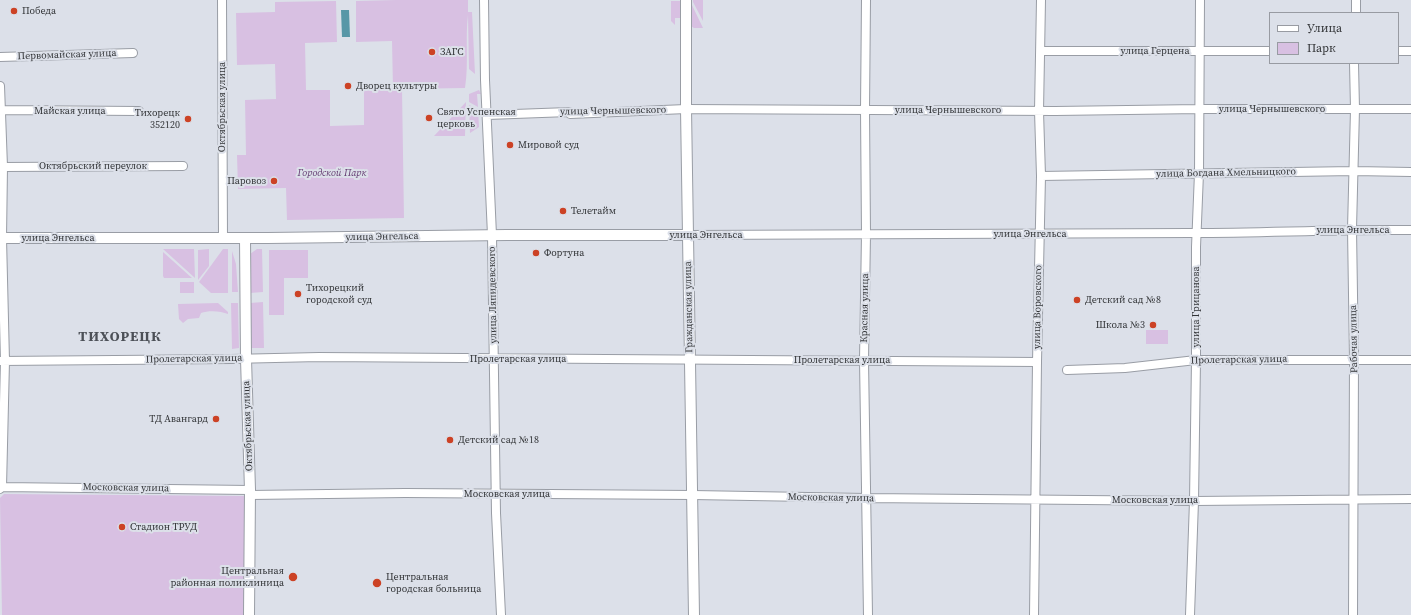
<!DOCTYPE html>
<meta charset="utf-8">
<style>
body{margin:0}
#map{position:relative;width:1411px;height:615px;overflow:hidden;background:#dce0e9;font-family:"Source Serif 4",serif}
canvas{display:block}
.legend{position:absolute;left:1269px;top:12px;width:130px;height:52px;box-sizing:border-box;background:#dce0e9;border:1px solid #989ba2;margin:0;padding:5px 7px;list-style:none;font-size:12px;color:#323437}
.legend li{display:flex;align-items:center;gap:8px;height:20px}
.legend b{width:20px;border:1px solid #989ba2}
</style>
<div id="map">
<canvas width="1411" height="615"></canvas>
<ul class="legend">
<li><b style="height:5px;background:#fff"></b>Улица</li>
<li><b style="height:11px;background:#d8c0e2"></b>Парк</li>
</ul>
</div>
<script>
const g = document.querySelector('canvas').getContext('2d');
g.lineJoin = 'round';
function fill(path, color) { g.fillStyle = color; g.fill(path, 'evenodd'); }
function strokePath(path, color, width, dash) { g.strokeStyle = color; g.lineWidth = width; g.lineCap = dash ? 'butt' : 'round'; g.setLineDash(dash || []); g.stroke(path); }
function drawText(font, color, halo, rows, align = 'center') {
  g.font = font + ' "Source Serif 4",serif'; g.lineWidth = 4; g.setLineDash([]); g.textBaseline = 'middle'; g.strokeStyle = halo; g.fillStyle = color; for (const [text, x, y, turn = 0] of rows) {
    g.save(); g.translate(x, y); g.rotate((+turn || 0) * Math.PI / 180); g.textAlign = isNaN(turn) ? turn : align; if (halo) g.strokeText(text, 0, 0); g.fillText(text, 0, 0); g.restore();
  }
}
fill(new Path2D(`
 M396,0h72v12h4l3,62 -6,-5 -1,-54c-3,24 1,48 -3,73l-63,1 2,129 -117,2 -1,-32 -48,1 -1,-34h9l-1,-55 31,-1 -1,-35 -38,1 -1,-52 39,-1v-10l61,-1 1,41 -32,1 1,47h24v36l34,-1v-35l29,-1 -1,-48 -36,1v-41z
 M693,0h10v21l-10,-19z
 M671,1h9v17h-5v7l-4,-4z
 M691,3l12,25h-9l-5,-3z
 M479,90l2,4h-4l1,13 -9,-5v-8z
 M466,102l-1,34h-31z
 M469,105l9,4 1,18 -9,6z
 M163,249h31l1,29z
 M209,249v17l-11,14v-30z
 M223,249h5v44h-17l-12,-11z
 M257,249h5l1,43 -13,1v-39z
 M269,250h39v28h-24v37h-15z
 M232,251l4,13 2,28h-6z
 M163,252l29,26h-28l-1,-2z
 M180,282h14v11h-14z
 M263,302l1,46h-13l-1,-45z
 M218,303l10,9v2c-7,-3 -19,-4 -27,-1l-2,5 -11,1 -5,4 -4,-4 -1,-15z
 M231,303h7l1,45 -7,1z
 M1146,330h22v14h-22z
 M4,494l240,2v119h-242l-2,-117z`), '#d8c0e2');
fill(new Path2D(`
 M341,10h8l1,27h-8z`), '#5897a7');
const minor = new Path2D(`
 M222,0l1,238
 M484,0l1,80 7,155 4,278 5,102
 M866,0l-1,110 1,124 -2,126 4,255
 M1356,13v-13
 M1041,51h229
 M1398,51h13
 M0,57l133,-4
 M0,86l3,81 -1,71 3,123 -3,126 -2,2
 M1,110l138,1
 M487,115l82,-3 1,2 116,-5 369,2 145,-2h211
 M3,167l180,-1
 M1041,176l313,-5 57,1
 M688,235c169,-1 337,-1 505,-2 73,0 145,-4 218,-3
 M0,361l231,-2 88,-2 718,5
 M1067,370l58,-2 71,-8h215
 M2,487l248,3
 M250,495l155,-2 288,2 173,3 328,3 217,-2
 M1034,615l3,-253 4,-186 -2,-65 2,-111
 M1190,615l4,-114 2,-141v-113l3,-74 1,-173
 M1353,615l1,-255 -2,-131 3,-120 -1,-46`);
const major = new Path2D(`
 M686,0v109l8,506
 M0,238h268l239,-3h181
 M245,238l1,121 4,131 -1,125`);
strokePath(minor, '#999da5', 10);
strokePath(major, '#999da5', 12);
strokePath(minor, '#fff', 8);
strokePath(major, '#fff', 10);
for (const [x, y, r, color] of [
 [14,11,4,"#cc4225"],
 [432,52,4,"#cc4225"],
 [348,86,4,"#cc4225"],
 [429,118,4,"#cc4225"],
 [188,119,4,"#cc4225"],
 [510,145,4,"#cc4225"],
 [274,181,4,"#cc4225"],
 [563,211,4,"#cc4225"],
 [536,253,4,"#cc4225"],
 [298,294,4,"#cc4225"],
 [1077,300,4,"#cc4225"],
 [1153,325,4,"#cc4225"],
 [216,419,4,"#cc4225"],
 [450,440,4,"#cc4225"],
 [122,527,4,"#cc4225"],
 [293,577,5,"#cc4225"],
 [377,583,5,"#cc4225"]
]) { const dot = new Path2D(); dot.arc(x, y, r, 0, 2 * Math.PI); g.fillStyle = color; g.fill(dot); strokePath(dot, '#dce0e9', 1.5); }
drawText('10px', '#323437', '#dce0e9', [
 ["Победа",22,11],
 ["ЗАГС",440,52],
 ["Дворец культуры",356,86],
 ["Свято Успенская",437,112],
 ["церковь",437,124],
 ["Тихорецк",180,113,"right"],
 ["352120",180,125,"right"],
 ["Мировой суд",518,145],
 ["Паровоз",266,181,"right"],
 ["Телетайм",571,211],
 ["Фортуна",544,253],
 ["Тихорецкий",306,288],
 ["городской суд",306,300],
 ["Детский сад №8",1085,300],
 ["Школа №3",1145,325,"right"],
 ["ТД Авангард",208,419,"right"],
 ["Детский сад №18",458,440],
 ["Стадион ТРУД",130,527],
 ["Центральная",284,571,"right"],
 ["районная поликлиница",284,583,"right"],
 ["Центральная",386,577],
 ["городская больница",386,589]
], 'left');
drawText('10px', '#323437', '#dce0e9', [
 ["улица Герцена",1155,51],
 ["Первомайская улица",67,55,-2],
 ["Октябрьская улица",222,107,-90],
 ["улица Чернышевского",1272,109],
 ["улица Чернышевского",948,110],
 ["Майская улица",70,111],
 ["улица Чернышевского",613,111,-1],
 ["Октябрьский переулок",93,166],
 ["улица Богдана Хмельницкого",1226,173,-1],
 ["улица Энгельса",1353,230],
 ["улица Энгельса",1030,234],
 ["улица Энгельса",706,235],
 ["улица Энгельса",382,237,-1],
 ["улица Энгельса",58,238],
 ["улица Ляпидевского",493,295,-91],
 ["Гражданская улица",689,307,-91],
 ["улица Воровского",1038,307,-89],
 ["улица Грицанова",1196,307,-90],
 ["Красная улица",865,308,-89],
 ["Рабочая улица",1354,339,-91],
 ["Пролетарская улица",194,359,-1],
 ["Пролетарская улица",518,359],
 ["Пролетарская улица",842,360],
 ["Пролетарская улица",1239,360,-1],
 ["Октябрьская улица",248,426,-92],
 ["Московская улица",126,488,1],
 ["Московская улица",507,494],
 ["Московская улица",831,498,1],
 ["Московская улица",1155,500]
]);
drawText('italic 10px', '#633a71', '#dce0e9', [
 ["Городской Парк",332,173]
]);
g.letterSpacing = '1px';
drawText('bold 14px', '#4c5057', '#dce0e9', [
 ["ТИХОРЕЦК",120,337]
]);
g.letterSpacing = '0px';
</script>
